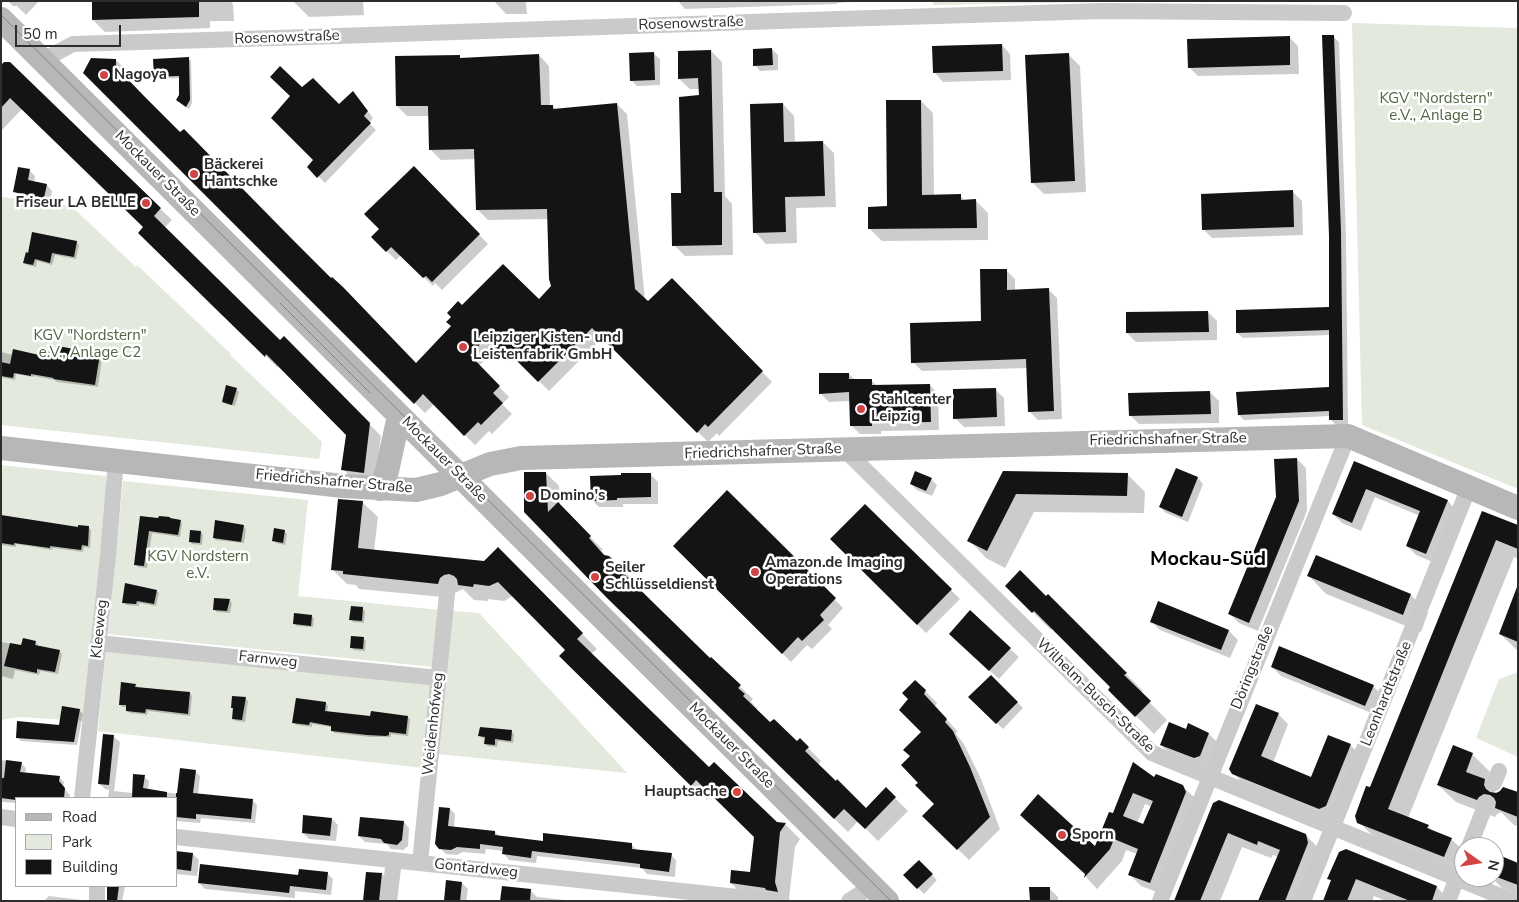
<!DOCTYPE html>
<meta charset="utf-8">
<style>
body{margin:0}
#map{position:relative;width:1519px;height:902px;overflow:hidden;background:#fff;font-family:"Nunito Sans",sans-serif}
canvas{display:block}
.frame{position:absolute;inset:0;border:2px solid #2d2d2d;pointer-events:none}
.legend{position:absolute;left:15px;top:797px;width:162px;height:90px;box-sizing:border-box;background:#fff;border:1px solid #ababab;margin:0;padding:6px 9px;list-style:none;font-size:15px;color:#2d2d2d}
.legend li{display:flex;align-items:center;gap:10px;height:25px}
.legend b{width:25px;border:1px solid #ababab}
.north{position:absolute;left:1454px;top:837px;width:50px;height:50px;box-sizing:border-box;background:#fff;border:1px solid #ababab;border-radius:50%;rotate:103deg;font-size:14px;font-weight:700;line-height:20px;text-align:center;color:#2d2d2d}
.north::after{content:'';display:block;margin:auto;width:18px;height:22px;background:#d04446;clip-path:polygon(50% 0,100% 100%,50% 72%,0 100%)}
.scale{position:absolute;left:15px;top:25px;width:106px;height:22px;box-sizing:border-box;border:2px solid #2d2d2d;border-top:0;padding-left:6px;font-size:15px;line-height:18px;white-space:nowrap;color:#2d2d2d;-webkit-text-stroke:4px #fff;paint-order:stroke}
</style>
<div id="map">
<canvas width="1519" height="902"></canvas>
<div class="frame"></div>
<ul class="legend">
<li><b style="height:6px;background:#b7b7b7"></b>Road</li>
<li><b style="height:14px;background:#e3e9dd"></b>Park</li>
<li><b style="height:14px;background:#141414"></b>Building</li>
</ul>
<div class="north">N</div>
<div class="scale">50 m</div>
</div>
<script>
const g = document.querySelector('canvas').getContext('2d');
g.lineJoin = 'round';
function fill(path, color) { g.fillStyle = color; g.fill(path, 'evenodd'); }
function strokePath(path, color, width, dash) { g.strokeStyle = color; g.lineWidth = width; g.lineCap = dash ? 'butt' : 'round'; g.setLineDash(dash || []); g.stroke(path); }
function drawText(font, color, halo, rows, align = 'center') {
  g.font = font + ' "Nunito Sans",sans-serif'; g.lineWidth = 5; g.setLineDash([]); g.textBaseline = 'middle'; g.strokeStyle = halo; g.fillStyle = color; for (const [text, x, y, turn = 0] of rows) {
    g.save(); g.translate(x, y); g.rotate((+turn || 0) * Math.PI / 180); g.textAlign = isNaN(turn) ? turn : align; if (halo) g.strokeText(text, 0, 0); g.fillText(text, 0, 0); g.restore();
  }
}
fill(new Path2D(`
 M933,1h164v1l-164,3z
 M1352,23l166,5v461l-156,-64z
 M1,197l70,9 65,61 1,-2 94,89 -1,1 92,87 -3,17 -318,-34z
 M1,465l105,11v8l2,1 -25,236 -63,-4 -19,3z
 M123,481l185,19 -10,96 142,14 -6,57 -326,-33z
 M452,611l27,2 148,160 -190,-19z
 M106,651l326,33 -9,84 -325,-37z
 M1518,672v85l-42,-19 23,-59z`), '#e3e9dd');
fill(new Path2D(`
 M8,1h31l-13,14 -9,-9h-4z
 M93,1h137l3,3 1,17h-24v7l-105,4 -12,-12z
 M293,1h70l1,14 -55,2z
 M494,1h32l1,13h-21z
 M678,1h186l-27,2v1l-152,5z
 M1289,37l9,9 1,28 -101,2 -9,-9z
 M1334,37l5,5 7,196 2,187h-12l-6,-6v-3l-86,4 -5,-5 91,-27v-53l-87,3 -6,-5 93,-24v-73z
 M1002,45l8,9 1,26 -68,2 -8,-9z
 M772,49l6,6v15l-18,1 -5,-6z
 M711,51l11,11 3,134 7,8 1,51 -48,1 -11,-11 26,-149v-7h-10l-11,-10z
 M654,54l6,5v26l-23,1 -6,-6z
 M1068,54l12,12 6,126 -42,2 -12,-12z
 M539,55l10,11 1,40h3l3,4 61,-6 10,10 18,186 3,3 24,-24 100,103 -53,54 -2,-3 -9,9 -105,-105 -54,54 -33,-33 -4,4 -15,-15 -18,19 30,31 -7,7 10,10 -20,20 -3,-3 -14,14 -41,-41 -9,9 -340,-340 31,-13 10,10v6l1,2 -1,2 291,285 36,-39 9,-19 77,-7 13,-13 -4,-68 -60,1 -11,-11 -1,-50 -35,1 -11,-11v-33h-23l-10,-10 62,-49 3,2z
 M189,59l2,2 1,42 -3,6 -9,-6v-25l-22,1 -3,-2z
 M10,63l162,157 -8,8 116,114 4,-4 97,98 -6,48 -21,-3 -11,-12 4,-35 -69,-70 -1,3 -137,-134 5,-6 -123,-118 -21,22v-65z
 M302,88l37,18 14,-13 20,25 -4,5 7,7 -51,53 -16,-16 6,-7z
 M921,101l12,12 1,83h26l6,5h10l12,12v27l-106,1 -12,-12 19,-21z
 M783,104l11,12 1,27 28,-1 11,11 2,54 -40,1 1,35 -31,1 -11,-12z
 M414,168l74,76 -46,46 -7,-7 -2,3 -32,-31 -5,5 -24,-23 9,-8z
 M29,170l6,6 -1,6 13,3 5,6 -2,12 -30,-6 -5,-6z
 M1293,192l9,9 1,34 -91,3 -9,-9z
 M77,242l2,3 -3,14 -21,-4 -3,10 -15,-4 -1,6 -9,-2 -3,-2z
 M1006,270l9,9v11l33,-1 9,9 5,121 -24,1 -9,-9 -2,-43 -105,3 -9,-9 69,-40z
 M1208,312l9,9v19l-81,2 -9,-9z
 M1,352l12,3 27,1 18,-2 41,1 3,3 -4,29 -41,-5 -2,-2 -21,-4 -1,1 -17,-3 -1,6 -12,-2 -2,-2z
 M849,374l6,6h16l6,6 53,-1 8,9 1,36 -58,1v3h-21l-9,-9v-24l-22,1 -9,-9z
 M236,389l3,3 -4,14 -9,-2 -3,-2z
 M995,389l9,9 1,28 -41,1 -9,-9z
 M1210,392l9,9v22l-80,1 -9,-9z
 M1297,459l9,9 1,43 -49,120 -19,-8 -9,-9z
 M1354,463l94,38 8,9 -21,53 -19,-8 -9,-9 13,-30 -45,-19 -14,34 -19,-8 -9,-9z
 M1176,469l22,9 5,6 -15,38 -22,-9 -6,-6z
 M546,473l13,13 1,20 43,44 -2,1 5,5 13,11 14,13v5l77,75 1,-1 42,40 -2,3 6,6 -1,2 14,14 27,19 3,-3 21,21 -3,4 48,44 20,-20 22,22 -30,30 -20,-20 -10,11 -226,-221 -97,-99z
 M1003,473l124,1 18,18 -1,21 -110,-1 -29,56 -19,-10 -17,-18z
 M650,474l8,8v22h-35v3h-24l-7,-7z
 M931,479l6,6 -5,11 -15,-6 -6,-6z
 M727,491l116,117 -15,17 4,4 -20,20 -5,-4 -16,17 -116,-116z
 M362,502l16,15 -4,34 110,11 14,-14 99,101 -6,5 118,115 68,55h8l15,15 -5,8 -6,51 1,3h-20l-24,-3 -15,-15 20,-9 4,-38 -43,-42 -5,6 -131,-129 -10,-21 -53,-54 -9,5 -16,-2v2l-14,-1 -11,-11 -8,4 -2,5 -94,-9 -3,-4 -9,-1 -15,-15z
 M865,505l95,94 -34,34 -94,-94z
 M1482,512l36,15v32l-4,-2 -106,261 20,8 5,6 18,7 13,12 -2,22 -85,-33 -18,-18 12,-33z
 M1,517l78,11h10l2,2 -1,18 -6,-1 -1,5 -30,-4 -1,2 -36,-6v3l-15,-2z
 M142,517l38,4 2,3 -2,13 -28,-4 -5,35 -9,-1 -2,-3z
 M243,526l3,3 -2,14 -28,-3 -2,-2z
 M284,531l3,3 -2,11 -9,-2 -2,-3z
 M201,532l2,3 -1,10 -10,-1 -2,-3z
 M1309,576l102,19 17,18 -7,19 -95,-38z
 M1006,586l40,12 2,-2 95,95 -2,3 26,26 -13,14 -44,-44 2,-3 -59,-59 -2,2z
 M156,591l3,2 -3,13 -17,-3v3l-13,-1 -2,-3z
 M1518,599v52l-18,-17z
 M229,600l3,3 -2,10 -13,-1 -3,-3z
 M1159,603l70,28 9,9 -8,18 -70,-28 -9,-9z
 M352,607l11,2 2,2 -1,12 -11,-1 -2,-3z
 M312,616l2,3 -1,8 -16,-1 -3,-3z
 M363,638l3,3 -1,10 -11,-1 -3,-3z
 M1,642l21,4 13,-4 3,2 -1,2 23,6 2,2 -4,20 -18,-3 -1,4 -24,-5 -2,9 -12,-3z
 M959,642l51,7 9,8 -20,22z
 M1272,667l101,19 9,9 -8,19 -93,-38z
 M991,676l32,32 -20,21 -33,-32z
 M915,681l22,22 -2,3 22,25 -1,3 8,10 17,35 19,50 -31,31 -45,-44 11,-12 -15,-21 -8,-27 11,-24 -13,-32z
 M135,685l3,2 52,6 2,3 -2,20 -42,-5 -1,4 -17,-2 -3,-3v-3h-5l-2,-3z
 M245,698l3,3 -3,21 -9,-1 -3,-3 1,-8 -2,-2z
 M326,703l2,3 -1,7 44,4h37l2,2 -2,17 -17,-2v3h-21l-35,-4 -3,-2v-4l-20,-3v3l-16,-2 -2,-3z
 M79,710l4,4 -6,31 -56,-4 -4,-4 43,-11z
 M1278,714l10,10 -15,39 39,16 38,-34 11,10 -31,64 -87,-35 -10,-11z
 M1187,730l22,4 9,9 -9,22 -5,2 -34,-13 -9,-9z
 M512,732l2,2 -1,9 -15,-2 -1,6 -9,-1 -3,-2 1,-5 -4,-1 -2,-2z
 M114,737l6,5 -6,49 19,2 11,-16 5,4 -1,9 30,4 17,-23 5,5 -2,19 55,6 4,4 -2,18 -54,-5 -1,5 -24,-2v-23h-68l1,-8 -4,-1 -6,-6z
 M1472,754l18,18 -4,10 11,12h21v32l-4,-1 -13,-13 -4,2 -2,3 -39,-15 -18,-17z
 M1,760l20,3 5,5 -1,6 34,3 5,5 -1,5 7,8 -1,3h-53v5l-13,-1 -2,-1z
 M1134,764l21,15 27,7 13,12 -33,96 -21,-8 -12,-12 8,-20 -11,-4 -4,11 -25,28 -11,-12 10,-29 17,-34zM1145,804l7,3 -8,19 -7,-3z
 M1214,804l92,31 14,15 -15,51h-45l19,-44 -6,-2 -2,3 -29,-11 -22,54h-45z
 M450,809l5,5 -1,13 41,5 5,5 44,5 88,3 6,6 33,4 5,5 -1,17 -28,-3 -5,-6 -105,-12 -1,7 -27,-3 -5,-6v-3l-18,-2 -1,5 -22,-2 -6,3 -11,-1 -6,-6z
 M304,817l28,2 6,6 -2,16 -27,-2 -6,-6z
 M404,822l5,6 -1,18 -5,4 -12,-1 -4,-5 -22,-2 -6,-6z
 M1346,851l91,36 13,14h-64l-12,-5 -2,5h-48l8,-20 -3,-3z
 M176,852l17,2 6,6 -2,16 -21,-2z
 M1494,855l24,9v31l-16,-7 -11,-11h3z
 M919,862l18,18 -13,14 -19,-19z
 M327,873l6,6 -2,16 -36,-4v7l-90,-9 -6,-6z
 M382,874l6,6 -3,21h-20z
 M447,882l15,1 6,6 -2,12h-21z
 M108,886h17l-3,15h-14z
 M1049,888l9,9v4h-27z
 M530,890l7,7 37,4h-72z
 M49,896l32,4v1h-37z`), '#0003');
fill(new Path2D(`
 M92,1h107v16l-107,3z
 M1322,35h12l7,197 2,188h-14v-9l-91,4 -2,-23 93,-5v-57l-93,3v-23l93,-3v-71z
 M1290,36v29l-102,3 -1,-29z
 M1002,44l1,27 -70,2 -1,-27z
 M772,48l1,17 -20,1v-17z
 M711,50l3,142h8v53l-50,1 -1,-53h10l-2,-96 20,-2 -1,-17 -20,1v-28z
 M654,52l1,28 -25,1 -1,-28z
 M1069,53l6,128 -44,2 -6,-128z
 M539,54l2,51h12v4l64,-6 18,186 13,12 24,-23 91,93 -55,56 -3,-3 -8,9 -105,-105 -54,54 -33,-33 -4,4 -15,-15 -16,17 30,31 -7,7 10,10 -22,22 -3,-3 -14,14 -41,-42 -9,10 -331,-331 8,-15 25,1v6l2,2 -1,1 27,28 36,36 4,-3 106,108 41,41 1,-1 11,10 73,76 35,-37 -5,-4 5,-5 -4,-4 11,-12 4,4 41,-41 36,35 12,-13 -2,-7 -2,-70 -71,1 -2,-61 -45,1 -1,-44h-32l-1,-50 65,-1v3z
 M189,57l1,43 -4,7 -10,-7 3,-5v-19l-25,1 -1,-18z
 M4,62h6l151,146 -7,8 126,124 4,-4 86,87 -6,50 -23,-3 5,-35 -80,-81 -1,3 -127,-124 5,-6 -133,-129 -9,10v-43z
 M280,66l22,21 11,-9 26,26 14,-13 15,20 -4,5 7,7 -54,55 -10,-11 6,-7 -42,-42 19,-22 -20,-19z
 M886,100h35l1,95 39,-1v6l15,-1 1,29 -109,1v-22l19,-1z
 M783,103l1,39 39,-1 2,55 -40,1 1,35 -33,1 -3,-129z
 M414,166l66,68 -48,48 -6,-6 -3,2 -32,-31 -5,5 -15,-15 8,-8 -15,-15z
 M18,167l12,2 -2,11 19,4 -3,14 -31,-6z
 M1293,190l1,37 -92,3 -1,-36z
 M32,232l45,9 -3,16 -22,-4 -2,10 -15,-4 -2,6 -10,-2 3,-11 2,1z
 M980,269h27v21l42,-2 5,123 -26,1 -2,-53 -115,4 -1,-40 71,-2z
 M1208,311l1,21 -83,1v-21z
 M58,346l42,8 -5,31 -42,-6 1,-1 -23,-4v2l-17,-3 -1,5 -12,-2v-14l9,2 3,-15 26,6 1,-5 17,3z
 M819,373h30v6h23v6l58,-1 1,38 -59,1v3h-22l-1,-34 -30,2z
 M226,385l11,3 -5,17 -10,-3z
 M996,388l1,29 -44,2v-30z
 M1210,391l1,23 -82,2 -1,-23z
 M1297,458l2,43 -50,122 -21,-9 48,-117 -2,-38z
 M1354,461l94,39 -22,54 -20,-8 14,-35 -54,-22 -14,34 -20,-9z
 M1176,468l22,9 -16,40 -23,-10z
 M915,471l17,7 -6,13 -16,-7z
 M1003,471l125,2 -1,23 -111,-2 -29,57 -20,-10z
 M524,472h22l2,40 10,-10 33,34 -2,2 15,17 5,1 11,10 1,5 89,87 1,-1 30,28 -3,3 7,6 -2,2 27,26 4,-3 23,22 3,-3 9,9 -4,4 31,30 1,-2 29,29 20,-21 10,10 -31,32 -21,-20 -10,10 -227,-221 -83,-86z
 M621,473h30v24l-34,1v2l-26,1 -1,-25 31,-1z
 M727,490l109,108 -16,17 4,5 -22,21 -4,-4 -16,17 -109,-108z
 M338,499l25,2 -5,47 126,13 14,-14 85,86 -6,6 132,128 5,-5 63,60 9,1 -6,9 -5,50 3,10 -12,-2 -1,-2 -35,-5 1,-13 19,2 4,-35 -58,-57 -5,6 -132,-130 6,-6 -67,-68 -9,4 -15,-2 -1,3 -15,-2 -1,-6 -3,-3 -5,-2 -5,1 -4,3 -2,6 -95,-10v-3l-12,-1z
 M865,504l87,85 -35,36 -87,-86z
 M1482,511l36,14v24l-22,-9 -108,269 41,16 -2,3 25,10 -8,19 -87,-34 -2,-7 11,-30 4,1z
 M1,515l77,12v-2l11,1 -1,20 -6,-1 -1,5 -31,-4v2l-36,-5v2l-13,-2z
 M140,516l18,2 1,-2 11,1v1l11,2 -3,15 -29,-4 -5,35 -10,-1z
 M215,520l29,5 -3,17 -28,-4z
 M274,528l11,2 -2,13 -11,-2z
 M190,530l11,1 -1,12 -11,-1z
 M1316,555l95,39 -8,21 -96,-39z
 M1020,570l26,26 2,-2 79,79 -3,2 27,26 -16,16 -27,-27 2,-3 -76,-76 -2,2 -27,-27z
 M125,583l32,7 -3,14 -17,-3 -1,3 -14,-1z
 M1517,587l1,1v54l-19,-8z
 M214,598l16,1 -3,12 -14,-1z
 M1158,601l71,29 -8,20 -71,-28z
 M351,606l12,1 -1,14 -13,-1z
 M970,610l41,38 -22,23 -40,-37z
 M294,613l18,2 -1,11 -18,-2z
 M351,636l13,1 -1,12 -13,-1z
 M23,638l13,3 -1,4 25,5 -5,22 -18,-3v4l-33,-7 6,-23 11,2z
 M1279,646l95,39 -9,21 -94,-39z
 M991,675l27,27 -22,22 -28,-27z
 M915,680l11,10 -2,4 23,25 -2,3 8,9 17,36 20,50 -33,33 -35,-34 12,-12 -19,-19 3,-2 -17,-18 9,-9 -7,-6 18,-18 -22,-22 9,-11 -6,-6z
 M121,682l15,2 -1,3 55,5 -2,22 -42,-5 -1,4 -19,-2v-6h-7z
 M232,696l14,1 -4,23 -10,-1 1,-11h-2z
 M296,698l30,4 -1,9 45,5 1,-5 37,5 -2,18 -17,-2v3l-3,1 -19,-1 -36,-4v-5l-21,-4 -1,3 -17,-2z
 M1256,704l23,9 -18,43 50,21 17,-42 23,9 -25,62 -7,3 -87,-35 -3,-5z
 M62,706l18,3 -6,33 -58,-4 1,-17 42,4z
 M1169,722l17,7 2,-6 21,10 -9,23 -6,2 -34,-13z
 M480,727l32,3 -1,11 -16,-2v6l-11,-1 1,-7 -7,-1z
 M103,734l11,1 -5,50 -11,-1z
 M1453,745l20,8 -7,19 19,7 -1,6 2,4 4,3 6,1 4,-2 3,-4 15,5v25l-23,-9 1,-6 -2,-4 -4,-3 -6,-1 -5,3 -2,3 -40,-15z
 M6,760l16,2 -2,10 40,4 -1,5 6,7 -1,10h-48v2l-15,-2v-20h3z
 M1133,762l21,15 2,-3 27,11 3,7 -36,91 -22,-8 10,-26 -24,-10 -4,10 -26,29 1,-4 -65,-59 18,-21 57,52 14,-34 4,1zM1133,793l20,8 -10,23 -20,-8z
 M180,768l16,2 -3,23 60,6 -2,20 -55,-5v5l-20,-2v-24h1z
 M133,774l12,1 -2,13 24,4v6h-35z
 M1219,800l87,34 2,9 -23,58h-27l22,-51 -22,-9 -1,4 -29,-12 -28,68h-26l39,-98z
 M439,807l11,1 -2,18 47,5v4l48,6v-8l89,10v6l40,4 -3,19 -29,-4v-4l-108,-13 -1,7 -29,-4 1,-7 -23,-3v5l-23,-2 -6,3 -12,-1 -4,-5z
 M303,815l29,3 -2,18 -28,-3z
 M360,817l44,4 -2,19 -5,5 -13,-2 -3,-4 -23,-3z
 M1346,849l91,37 -5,15h-22l-54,-22 -9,22h-24l8,-21 -4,-1 12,-27z
 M176,851l17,2 -2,18 -15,-2z
 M1494,853l24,10v22l-24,-9z
 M919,860l14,14 -16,15 -14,-14z
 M200,864l98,11 1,-6 29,3 -2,18 -36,-4 -1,7 -91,-10z
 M366,872l16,1 -3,28h-16z
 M446,880l16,2 -2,19h-16z
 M107,886h12l-2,15h-10z
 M502,886l29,3 -1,12h-30z
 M1029,887h21v14h-20z`), '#141414');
strokePath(new Path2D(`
 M43,60l30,-16 236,-7 529,-18 264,-8 242,2
 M845,450l307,303 360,148
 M98,643l341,35
 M1494,783l5,-12
 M82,798l26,-242 8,-96
 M1,817l15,2
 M176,837l599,64
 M1469,847l17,-43
 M420,863l28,-279
 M97,901v-15
 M389,901l5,-41
 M849,901l23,-15
 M1160,901l188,-465
 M1303,901l166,-414
 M1448,901l16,-41`), '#cacaca', 16);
strokePath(new Path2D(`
 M1,19l886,882
 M1,448l342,38 73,4 25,-6 49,-20 31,-6 827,-22 170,72
 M380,489l7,-18 12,-55`), '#b7b7b7', 24);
strokePath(new Path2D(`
 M1,15l890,886
 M280,303l90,90`), '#828282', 1);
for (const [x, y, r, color] of [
 [104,75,5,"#d04446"],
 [194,174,5,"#d04446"],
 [146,203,5,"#d04446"],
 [463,347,5,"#d04446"],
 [861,409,5,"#d04446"],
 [530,496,5,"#d04446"],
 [755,572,5,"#d04446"],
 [595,577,5,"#d04446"],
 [737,792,5,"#d04446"],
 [1062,835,5,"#d04446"]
]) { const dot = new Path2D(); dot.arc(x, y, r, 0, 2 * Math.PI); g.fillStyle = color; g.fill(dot); strokePath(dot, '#fff', 2); }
drawText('15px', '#2d2d2d', '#fff', [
 ["Rosenowstraße",691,24,-2],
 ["Rosenowstraße",287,38,-2],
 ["Mockauer Straße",157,174,45],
 ["Friedrichshafner Straße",1168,440,-1],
 ["Friedrichshafner Straße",763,452,-2],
 ["Mockauer Straße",444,460,45],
 ["Friedrichshafner Straße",334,482,5],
 ["Kleeweg",100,629,-84],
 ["Farnweg",268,660,6],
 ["Döringstraße",1253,668,-68],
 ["Leonhardtstraße",1387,694,-68],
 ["Wilhelm-Busch-Straße",1095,696,44],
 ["Weidenhofweg",434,724,-84],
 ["Mockauer Straße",731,746,45],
 ["Gontardweg",476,869,6]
]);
drawText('bold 15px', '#2d2d2d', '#fff', [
 ["Nagoya",114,75],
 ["Bäckerei",204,165],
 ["Hantschke",204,182],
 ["Friseur LA BELLE",136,203,"right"],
 ["Leipziger Kisten- und",473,338],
 ["Leistenfabrik GmbH",473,355],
 ["Stahlcenter",871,400],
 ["Leipzig",871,417],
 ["Domino's",540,496],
 ["Amazon.de Imaging",765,563],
 ["Operations",765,580],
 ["Seiler",605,568],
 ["Schlüsseldienst",605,585],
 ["Hauptsache",727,792,"right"],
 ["Sporn",1072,835]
], 'left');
drawText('15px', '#4f6440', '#fff', [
 ["KGV \"Nordstern\"",1436,99],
 ["e.V., Anlage B",1436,116],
 ["KGV \"Nordstern\"",90,336],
 ["e.V., Anlage C2",90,353],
 ["KGV Nordstern",198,557],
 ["e.V.",198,574]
]);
drawText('bold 20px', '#000', '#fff', [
 ["Mockau-Süd",1208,560]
]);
</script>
